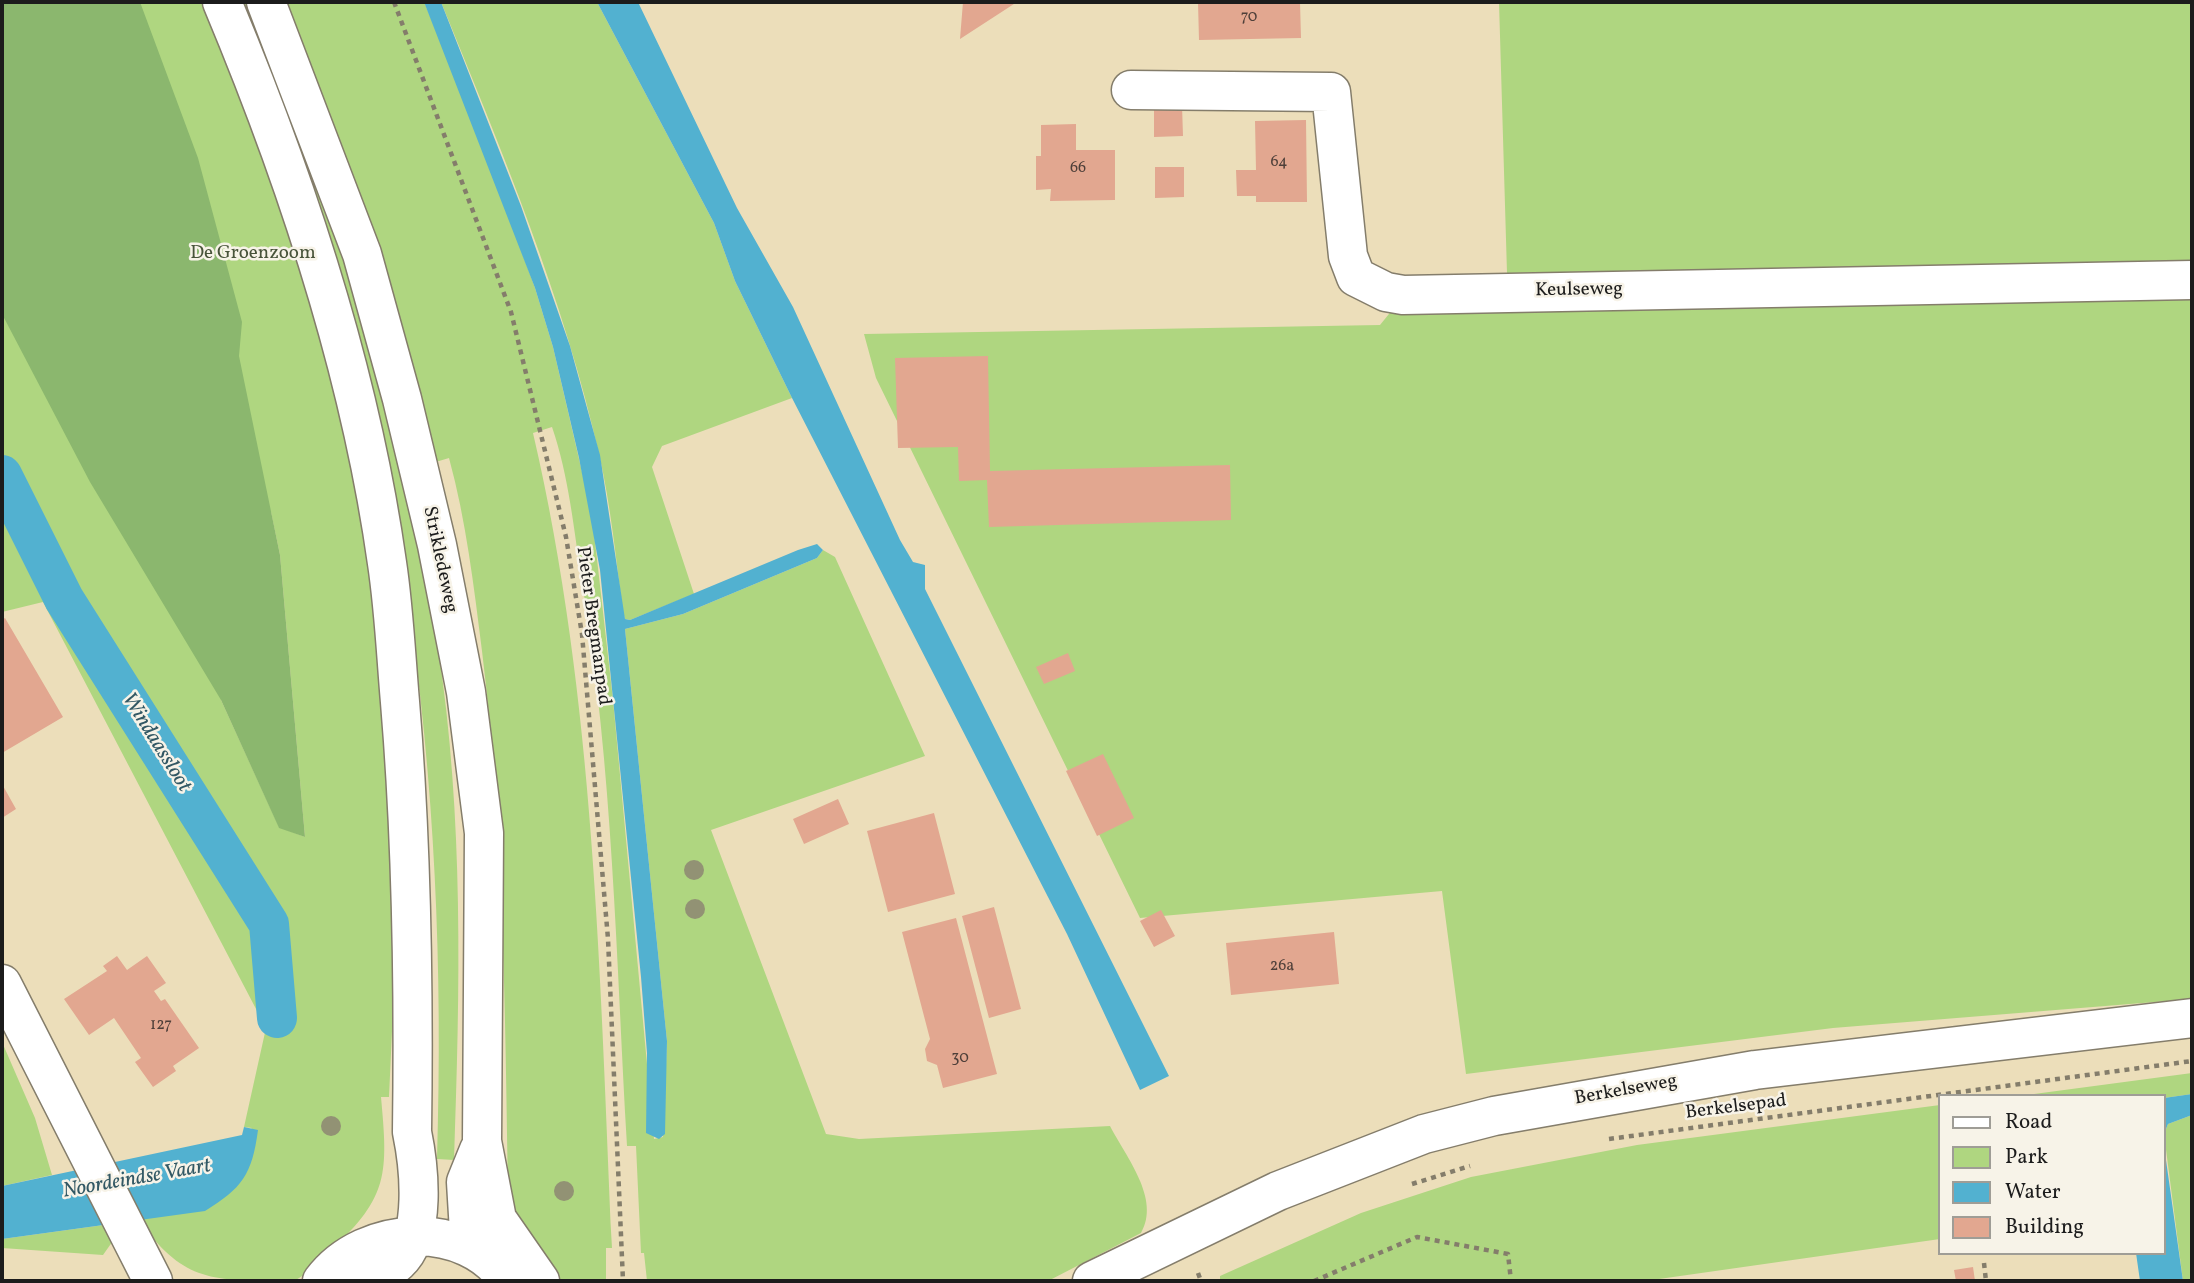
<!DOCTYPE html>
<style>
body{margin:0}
#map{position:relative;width:2194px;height:1283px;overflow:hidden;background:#ecdeba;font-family:Vollkorn,serif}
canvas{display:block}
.frame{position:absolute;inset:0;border:4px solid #1c1c1c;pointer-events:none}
.legend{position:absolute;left:1938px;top:1094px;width:228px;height:161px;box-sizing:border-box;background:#f7f3e8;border:2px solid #9f9d96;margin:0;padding:9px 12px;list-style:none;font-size:21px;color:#1c1c1c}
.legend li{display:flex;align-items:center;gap:14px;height:35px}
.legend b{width:35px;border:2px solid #9f9d96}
</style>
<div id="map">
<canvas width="2194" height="1283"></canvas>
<div class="frame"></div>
<ul class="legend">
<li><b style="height:9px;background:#fff"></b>Road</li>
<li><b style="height:19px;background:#afd680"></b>Park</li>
<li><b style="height:19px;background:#52b1d0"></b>Water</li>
<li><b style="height:19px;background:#e2a790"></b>Building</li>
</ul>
</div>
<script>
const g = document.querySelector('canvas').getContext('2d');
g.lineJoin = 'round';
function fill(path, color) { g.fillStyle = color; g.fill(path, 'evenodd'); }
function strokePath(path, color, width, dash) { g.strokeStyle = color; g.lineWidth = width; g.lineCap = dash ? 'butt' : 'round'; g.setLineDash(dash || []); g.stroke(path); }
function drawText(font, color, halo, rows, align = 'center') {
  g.font = font + ' Vollkorn,serif'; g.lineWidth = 5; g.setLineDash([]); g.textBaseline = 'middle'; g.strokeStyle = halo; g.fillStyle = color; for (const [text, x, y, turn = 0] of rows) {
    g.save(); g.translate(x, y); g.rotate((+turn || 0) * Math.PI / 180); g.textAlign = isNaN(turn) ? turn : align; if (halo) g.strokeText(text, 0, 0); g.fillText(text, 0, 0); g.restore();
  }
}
fill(new Path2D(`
 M2,2h422l43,101 68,185 18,59 39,168 21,185 41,439 9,-2 4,-96 -42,-412 58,-15 134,-56 6,-8 12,7 90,199 -214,74 115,304 33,5 251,-13c16,31 51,73 31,107l-93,48h-401l-3,-28h-3l-5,-107h-9c-11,-189 -14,-377 -45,-564 -8,-51 -13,-106 -30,-155l-19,6c62,266 67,543 79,815h-6v33h-46l-42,-57 -10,-33c-3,-179 -4,-361 -26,-540 -8,-64 -16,-131 -33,-193l-43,13c11,59 23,118 32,177 26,169 22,342 16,512l-17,-1c6,-190 -2,-377 -30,-564l-32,-20 19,321v91l-5,110h-8c7,76 8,100 -50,153 -12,11 -23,24 -37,31 -82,0 -110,2 -155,-61l113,-92 -8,-1 22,-99 -223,-426 -41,10zM271,512l9,43 25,282 -26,-10 -58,-127z
 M441,2h156l117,221 21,58 57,117 -130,48 -10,21 42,127 -64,26 -5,-1 -2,-7c-7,-52 -12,-106 -24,-158 -35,-155 -98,-305 -158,-452z
 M1499,2h693v259l-685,12z
 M2192,298v701l-359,29 -367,46 -24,-183 -302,27 -264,-540 -12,-44 516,-9 13,-16z
 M2,1042l33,76 17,57 -50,11z
 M2192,1073v21l-28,4 -145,-2z
 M1940,1105v134l-295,42h-425v-5l141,-63 110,-36 166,-32z
 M2192,1115v166h-9l-19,-147 4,-10z
 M111,1224l4,14 -12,17 -101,-7v-9z`), '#afd680');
fill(new Path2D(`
 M2,2h138l58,156 44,164 -3,34 41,199 25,282 -26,-9 -58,-128 -131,-218 -88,-168z`), '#8bb76e');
fill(new Path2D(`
 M424,2h17l80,204 49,140 30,109 25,164 5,1 168,-70 19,-6 6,6 -6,8 -134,56 -58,15 42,412 -2,93 -6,5 -13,-6 1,-80 -6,-76 -41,-407 -21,-112 -26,-111 -18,-59z
 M597,2h41l99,206 56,99 107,233 13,22 12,3v24l244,487 -29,14 -73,-156 -275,-536 -57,-117 -21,-58z
 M2192,1094v21l-24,9 -4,10v-36z
 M244,1127l14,3c-6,45 -16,58 -53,81l-203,28v-53l240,-51z
 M2164,1146l19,135h-43l-4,-28h28z`), '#52b1d0');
strokePath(new Path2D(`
 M2,475l62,124 205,325 8,94`), '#52b1d0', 40);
fill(new Path2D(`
 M963,2h54l-57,37z
 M1198,2h102l1,36 -102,2z
 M1182,105l1,31 -29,1v-31z
 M1306,120l1,82h-51v-6h-19l-1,-26h20l-1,-49z
 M1076,124v26h39v50l-65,1 1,-12 -15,1v-34h5v-31z
 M1155,167h29v30l-29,1z
 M988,356l2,115 240,-6 1,55 -242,7 -2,-47 -28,1 -1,-34 -60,1 -3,-90z
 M5,618l58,99 -61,36v-133z
 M1068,653l7,18 -31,13 -8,-17z
 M1103,754l31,64 -37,18 -31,-65z
 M2,784l14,25 -14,9z
 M838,799l11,25 -45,20 -11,-25z
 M934,813l21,81 -67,18 -21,-81z
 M994,907l27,102 -32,9 -27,-102z
 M1161,910l14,26 -21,11 -14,-26z
 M956,918l41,156 -54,14 -6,-23 -10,-4 -2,-12 5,-10 -28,-107z
 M1334,932l5,52 -108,11 -5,-52z
 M117,956l10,14 20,-14 19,27 -12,8 7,10 4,-2 34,49 -26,18 3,5 -23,16 -18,-25 6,-4 -27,-40 -25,17 -25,-36 43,-28 -4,-5z
 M1973,1267l2,14h-19l-2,-11z`), '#e2a790');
const minor = new Path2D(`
 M1131,90l200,2 17,164 8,21 30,15 17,3 789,-15
 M2,984l151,297
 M1092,1281l186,-90 146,-57 70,-18 261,-46 437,-52`);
const major = new Path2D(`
 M222,2c75,179 138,369 165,561 7,46 9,93 13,139 12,143 14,286 12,430 7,34 15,104 -14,130 -9,9 -22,12 -33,19
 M266,2l96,252 40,145 35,146 29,147 18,141 -2,308 15,78 43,62
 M470,1248l-4,-66 13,-32
 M322,1281c43,-57 144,-62 186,0`);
strokePath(minor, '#847d6b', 41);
strokePath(major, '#847d6b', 41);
strokePath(new Path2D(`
 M394,2l117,310 55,225 16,97 26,305 15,342
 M1609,1139l583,-78
 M1412,1184l58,-18
 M1984,1263l2,18
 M1198,1273l3,8
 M1314,1281l103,-44 91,17 3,27`), '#847d6b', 4.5, [5, 5]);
strokePath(minor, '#fff', 38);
strokePath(major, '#fff', 38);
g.fillStyle = '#929274';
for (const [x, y] of [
 [694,870],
 [695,909],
 [331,1126],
 [564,1191]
]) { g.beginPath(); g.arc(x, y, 10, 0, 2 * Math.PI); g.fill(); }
drawText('16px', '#4e3f39', null, [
 ["70",1249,18],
 ["64",1279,163],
 ["66",1078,169],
 ["26a",1282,967],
 ["127",161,1026],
 ["30",960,1059]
]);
drawText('19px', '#48543a', '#f7f3e8', [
 ["De Groenzoom",253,255]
]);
drawText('19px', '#1c1c1c', '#f7f3e8', [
 ["Keulseweg",1579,291,-1],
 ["Strikledeweg",439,560,78],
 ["Pieter Bregmanpad",592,626,82],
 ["Berkelseweg",1626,1091,-10],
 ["Berkelsepad",1736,1108,-7]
]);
drawText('italic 21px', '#325864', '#f7f3e8', [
 ["Windaassloot",155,743,58],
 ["Noordeindse Vaart",137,1180,-10]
]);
</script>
